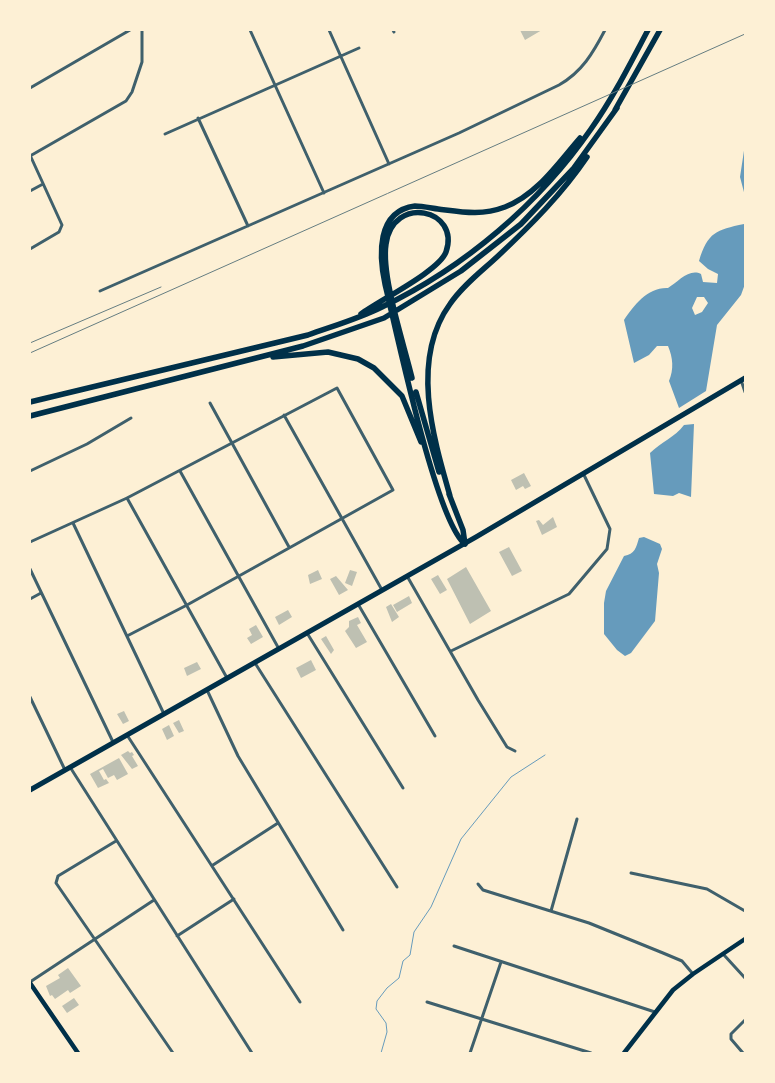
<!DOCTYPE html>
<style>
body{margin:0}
#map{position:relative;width:775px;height:1083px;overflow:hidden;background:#fdf0d5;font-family:"Roboto Condensed",sans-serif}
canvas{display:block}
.frame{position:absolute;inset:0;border:31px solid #fdf0d5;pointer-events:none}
</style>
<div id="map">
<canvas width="775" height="1083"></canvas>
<div class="frame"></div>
</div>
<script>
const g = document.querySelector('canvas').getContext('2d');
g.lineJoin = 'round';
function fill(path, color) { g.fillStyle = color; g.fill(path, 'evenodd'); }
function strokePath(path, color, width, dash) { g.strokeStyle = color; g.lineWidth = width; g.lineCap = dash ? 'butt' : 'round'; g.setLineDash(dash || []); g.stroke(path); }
fill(new Path2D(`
 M745,144v52l-5,-19z
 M745,218v66l-4,11 -24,30 -11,66 -27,17 -10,-27c5,-12 4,-23 -1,-35h-11l-8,9 -15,8 -10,-43c10,-15 24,-33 44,-32 10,-6 21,-20 33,-14l2,8 14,1 1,-9 -10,-5 -9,-8c9,-29 17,-31 45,-37zM697,297h7l4,6 -6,9 -7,3 -3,-7z
 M694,424l-3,73 -12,-4 -6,3 -19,-2 -4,-41c11,-11 25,-16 34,-28z
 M644,537l16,7 2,5 -5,15 2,9 -4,48 -24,32 -6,3 -8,-6 -13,-16v-31l2,-12 18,-35c11,-2 12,-8 15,-18z`), '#669bbc');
strokePath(new Path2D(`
 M381,1053l6,-21 -1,-9 -10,-14 1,-8 10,-13 12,-10 4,-17 7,-6 4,-23 17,-25 30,-68 50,-62 34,-22`), '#669bbc', 1);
fill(new Path2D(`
 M520,30h22l-17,10z
 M524,473l7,13 -6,3 -2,-3 -7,4 -5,-10z
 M553,517l4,10 -15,8 -6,-14 3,-1 4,5z
 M509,547l13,24 -10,5 -13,-24z
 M466,567l25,44 -21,13 -23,-45z
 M318,570l4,9 -12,5 -2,-9z
 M350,570l7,2 -5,14 -7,-3z
 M438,575l9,15 -7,4 -9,-15z
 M336,576l12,14 -9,5 -9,-16z
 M409,596l3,7 -15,9 -4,-7z
 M391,604l8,13 -7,5 -6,-15z
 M288,610l4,7 -13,8 -4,-8z
 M358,617l3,6 -4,2 10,17 -11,6 -11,-17 4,-4v-6z
 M256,625l7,12 -12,7 -4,-6 5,-3 -3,-6z
 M326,636l8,14 -3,4 -10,-15z
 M311,660l5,10 -15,8 -5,-10z
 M197,662l4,7 -14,7 -3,-8z
 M124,711l5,10 -6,3 -6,-10z
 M179,720l5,11 -5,2 -6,-10z
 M169,725l5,11 -7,4 -5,-11z
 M128,751l2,2 2,-1 2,3 -2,1 6,10 -6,3 -11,-14z
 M119,758l9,16 -11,6 -3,-5 -6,3 -5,-9 -4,2 5,9 2,-1 3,4 -11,5 -8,-14z
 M68,968l13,18 -11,7 -2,-3 -13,9 -3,-4 -2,1 -4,-10 14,-8 -2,-3z
 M74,998l5,7 -12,8 -5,-7z`), '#bec0b2');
strokePath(new Path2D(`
 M250,30l74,163
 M329,30l60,134
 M393,30l1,2
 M30,88l100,-58
 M198,118l50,108
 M165,134l194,-86
 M30,155l32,70 -3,7 -29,17
 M30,156l96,-55 6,-9 10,-30v-32
 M30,191l13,-7
 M100,291l359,-158 100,-48c23,-13 34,-32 46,-55
 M741,380l4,12
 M210,403l79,144
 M284,415l98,175
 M30,471l57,-27 44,-26
 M180,471l99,178
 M127,498l100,180
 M73,523l91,191
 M30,542l97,-44 210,-110 56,102 -206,115 -60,31
 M30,569l83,173
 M407,576l71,124 29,47 8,4
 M30,599l11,-6
 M358,604l77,132
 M307,633l96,155
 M451,651l118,-57 38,-45 3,-20 -26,-54
 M255,663l142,224
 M207,690l31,66 105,174
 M30,697l35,73
 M127,735l173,267
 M70,767l182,286
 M116,841l-58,35 -2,7 117,170
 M213,865l65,-42
 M631,873l76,16 38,22
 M478,884l5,6 106,33 74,30 19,8 11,13
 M551,911l26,-92
 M177,936l57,-37
 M454,946l201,66
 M724,955l21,23
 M30,982l124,-82
 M427,1002l164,51
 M470,1053l31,-91
 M743,1053l-12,-14v-5l14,-14`), '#3f606c', 3);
strokePath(new Path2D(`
 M30,983l48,70
 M624,1053l49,-63 20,-16 52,-35`), '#003049', 4.5);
strokePath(new Path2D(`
 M30,790l446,-253 269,-159`), '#003049', 5);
strokePath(new Path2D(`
 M615,110l45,-80
 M361,314c19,-14 78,-43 85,-62 15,-43 -53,-58 -60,-8 -5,32 18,100 26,134
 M273,357l55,-5 30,7 16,9 28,28 19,46
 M416,392l23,80
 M30,402l278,-67c25,-9 50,-16 74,-28 83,-40 157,-103 209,-178 22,-31 39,-65 57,-99
 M30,416l273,-70 81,-28 77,-47 60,-47 52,-55 44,-61
 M449,494l14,36 2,14
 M450,496c-17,-59 -40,-137 0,-192 13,-19 32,-33 48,-48 33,-31 64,-62 89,-99
 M465,544c-29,-22 -69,-215 -80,-260 -6,-28 -9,-73 30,-78 7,0 16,2 23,3 24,3 43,7 67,-2 32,-12 54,-45 75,-69`), '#003049', 5.5);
strokePath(new Path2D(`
 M30,343l131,-56
 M30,353l715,-319`), '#657d81', 1);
</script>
